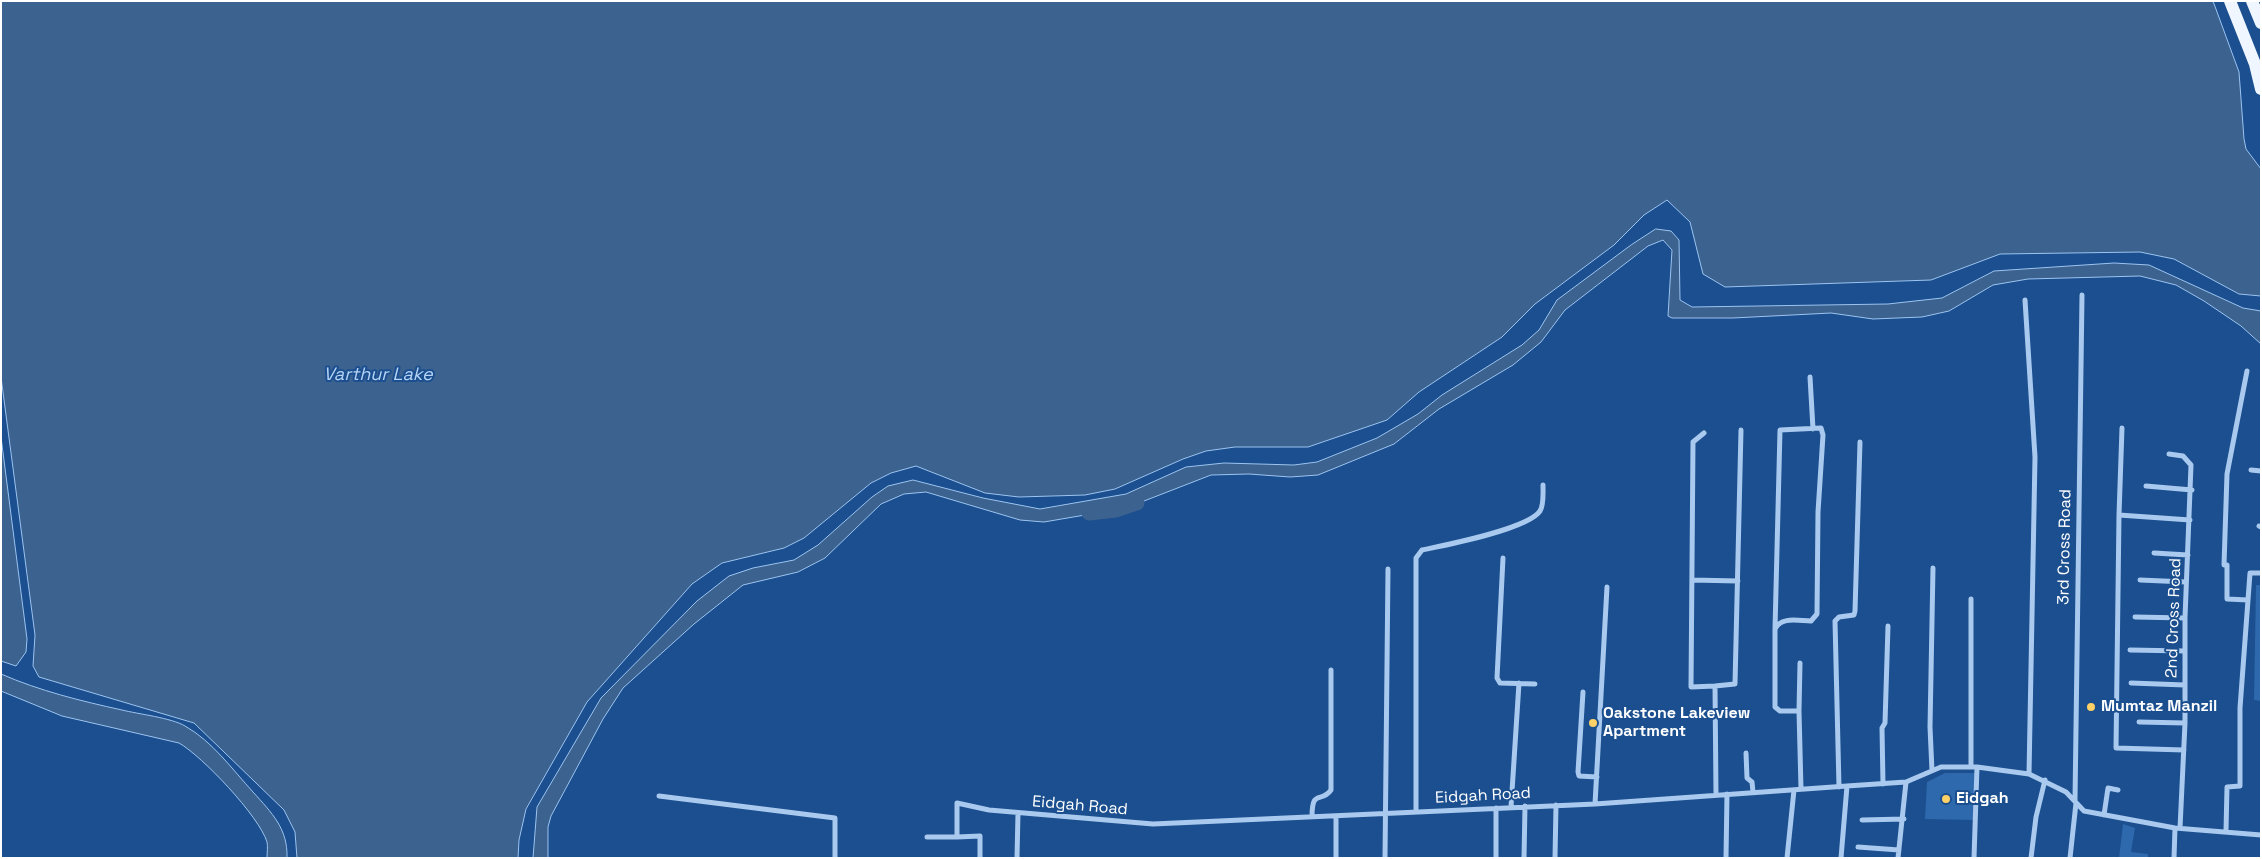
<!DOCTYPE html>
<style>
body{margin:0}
#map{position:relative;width:2262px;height:859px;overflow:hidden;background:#1b4f8f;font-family:"Space Grotesk",sans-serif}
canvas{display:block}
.frame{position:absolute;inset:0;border:2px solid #fff;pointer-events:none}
</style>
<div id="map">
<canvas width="2262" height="859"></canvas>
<div class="frame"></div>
</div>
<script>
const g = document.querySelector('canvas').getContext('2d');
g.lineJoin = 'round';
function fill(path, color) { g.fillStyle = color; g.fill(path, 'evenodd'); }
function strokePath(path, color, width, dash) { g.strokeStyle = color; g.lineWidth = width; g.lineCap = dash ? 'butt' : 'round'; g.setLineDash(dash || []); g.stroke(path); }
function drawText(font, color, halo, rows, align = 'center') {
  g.font = font + ' "Space Grotesk",sans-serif'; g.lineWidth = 4; g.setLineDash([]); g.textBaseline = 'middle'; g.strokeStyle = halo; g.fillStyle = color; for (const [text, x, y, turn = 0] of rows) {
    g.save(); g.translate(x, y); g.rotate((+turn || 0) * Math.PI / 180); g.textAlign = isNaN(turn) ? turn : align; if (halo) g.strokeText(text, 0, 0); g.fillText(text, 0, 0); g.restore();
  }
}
fill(new Path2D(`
 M2256,585h5v116l-7,-1z
 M1945,773h30l-2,47 -48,-1 2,-37z
 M2123,824l12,4 -4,24 17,2v4h-29z`), '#2e69ad');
const water = new Path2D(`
 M1,1h2212l26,71 5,67 2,10 15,20v127l-22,-2 -65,-35 -34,-7 -140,2 -69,26 -206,7 -22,-13 -13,-52 -23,-22 -23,15 -30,30 -79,59 -33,33 -83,55 -32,28 -79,27h-73l-29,4 -23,8 -68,30 -30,6 -66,2 -34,-4 -69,-27 -25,7 -20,10 -67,55 -20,10 -62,15 -30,21 -105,118 -61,107 -7,31 -1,18h-221l-2,-26 -11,-22 -90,-87 -155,-46 -6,-11 2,-31 -34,-258z
 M1656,229l15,2 8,9 1,60 12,7 196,-3 54,-6 52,-27 120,-8 35,2 94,43 18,3v33l-20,-18 -37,-25 -28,-16 -36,-9 -112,3 -35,6 -44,26 -27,6 -49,2 -42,-6 -98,5h-61l-4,-2 4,-66 -9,-10 -15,6 -83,64 -24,32 -28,23 -74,44 -45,35 -76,31 -28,2 -41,-3 -38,1 -85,33 -82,14 -24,-2 -94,-28 -22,2 -23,10 -56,54 -27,14 -55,13 -49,39 -71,64 -20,31 -52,97 -3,11v31h-15l4,-51 64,-109 96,-97 32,-25 24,-8 41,-8 24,-15 54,-48 16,-11 25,-6 70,18 57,11 86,-15 60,-27 38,-4 70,2 23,-3 60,-24 41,-24 24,-19 80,-50 17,-15 18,-30 74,-55z
 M1,437l26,202 -1,13 -10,14 -15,-5z
 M1,674c39,17 80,27 121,36 16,4 50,8 63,16 27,15 47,43 68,66 19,21 35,37 34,66h-20c0,-5 1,-12 0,-16 -8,-26 -65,-86 -88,-99l-117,-27 -61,-25z`);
fill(water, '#3c6290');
strokePath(water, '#9cc4f0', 1);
strokePath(new Path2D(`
 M1089,513l27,-3 21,-7`), '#3c6290', 15);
strokePath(new Path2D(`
 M2025,300l10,157 -6,317
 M2247,371l-20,103 -3,91h3v34l21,1
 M1810,377l3,52
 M1704,433l-11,9 -2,245 24,-1
 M2169,454l14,2 8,9 -6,153v105l-5,105
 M2251,470l10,1
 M2146,486l46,4
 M2119,515l3,-87
 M2259,526l2,1
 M2154,553l34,2
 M1503,558l-6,120 3,5 35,1
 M1692,580l46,1
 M2140,580l46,2
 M2135,617l50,1
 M1775,629l5,-199 41,-2 2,7 -5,77 -1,102 -6,7c-12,0 -30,-5 -36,8v78l5,4h19
 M2130,650l55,1
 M1800,663l-1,48 2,78
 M2131,683l54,2
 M1583,692l-5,80 1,4 18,1
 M2139,722l46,1
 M2184,750l-68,-2 3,-233 71,5
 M1746,753l1,25 5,4 1,10
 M1971,767v-168
 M1932,771l-2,-44 3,-159
 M1883,784l-1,-56 3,-5 3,-97
 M1839,787l-4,-166 4,-4 15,-2 1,-4 5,-169
 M1716,795l-1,-109 20,-2 6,-254
 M659,796l176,22v40
 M2075,800l7,-505
 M1595,804l12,-217
 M1511,807l8,-124
 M1416,811v-253l6,-8c24,-5 106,-21 118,-39 4,-6 3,-19 3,-26
 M2104,815l4,-27 10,2
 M1312,817c0,-29 9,-13 19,-27v-120
 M1862,820l42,-1
 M2226,831l1,-44 13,-1v-78l10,-135h11
 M927,837h30
 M1858,847l41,3
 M980,858v-22l-23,1v-34l32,7 164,14 442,-20 252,-18 59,-4 35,-15h36l52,7 37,18 18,19 91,17 86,7
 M1017,858l1,-45
 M1336,858v-42
 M1385,858l3,-289
 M1496,858v-50
 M1524,858l1,-52
 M1555,858l1,-53
 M1726,858l1,-64
 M1787,858l7,-68
 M1841,858l6,-72
 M1898,858l8,-76
 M1974,858l3,-91
 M2031,858l5,-41 9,-37
 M2070,858l6,-55
 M2174,858l1,-30`), '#a9c9ee', 5);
strokePath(new Path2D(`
 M2230,1l25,63 6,25
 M2252,1l9,22`), '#f0f6ff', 12);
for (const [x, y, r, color] of [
 [2091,707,5,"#ffd166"],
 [1593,723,5,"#ffd166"],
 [1946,799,5,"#ffd166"]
]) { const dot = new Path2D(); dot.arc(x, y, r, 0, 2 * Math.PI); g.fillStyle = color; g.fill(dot); strokePath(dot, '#1b4f8f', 2); }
drawText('16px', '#fff', '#1b4f8f', [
 ["3rd Cross Road",2065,547,-89],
 ["2nd Cross Road",2174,618,-88],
 ["Eidgah Road",1483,796,-3],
 ["Eidgah Road",1080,806,5]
]);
drawText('bold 16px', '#fff', '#1b4f8f', [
 ["Mumtaz Manzil",2101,707],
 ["Oakstone Lakeview",1603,714],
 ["Apartment",1603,732],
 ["Eidgah",1956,799]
], 'left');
drawText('italic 18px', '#b5d3f5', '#1b4f8f', [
 ["Varthur Lake",378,375]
]);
</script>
